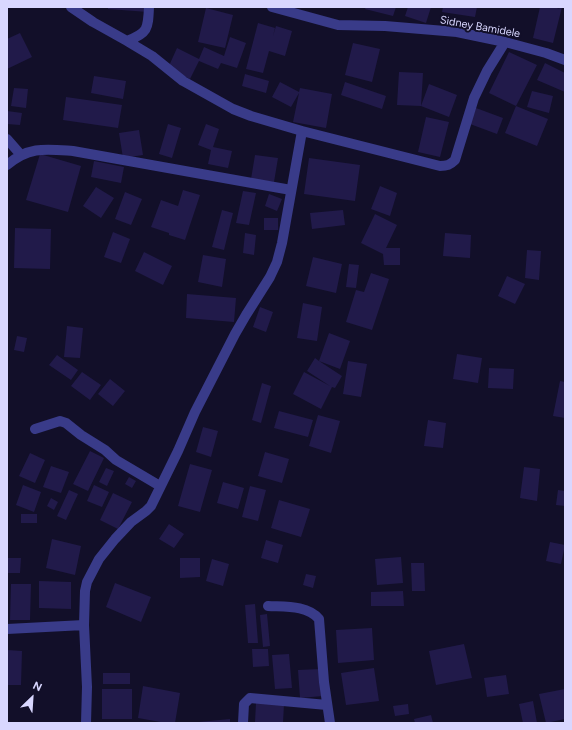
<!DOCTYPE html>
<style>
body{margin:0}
#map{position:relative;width:572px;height:730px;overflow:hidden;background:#120f29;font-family:Figtree,sans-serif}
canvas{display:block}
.frame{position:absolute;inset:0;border:8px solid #d9d7ff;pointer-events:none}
.north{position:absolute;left:12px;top:678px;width:40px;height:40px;-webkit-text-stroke:3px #120f29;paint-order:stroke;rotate:25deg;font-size:11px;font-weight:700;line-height:16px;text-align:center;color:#d9d7ff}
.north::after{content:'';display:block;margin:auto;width:14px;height:18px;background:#d9d7ff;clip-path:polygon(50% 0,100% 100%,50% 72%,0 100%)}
</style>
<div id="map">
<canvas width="572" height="730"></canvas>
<div class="frame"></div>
<div class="north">N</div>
</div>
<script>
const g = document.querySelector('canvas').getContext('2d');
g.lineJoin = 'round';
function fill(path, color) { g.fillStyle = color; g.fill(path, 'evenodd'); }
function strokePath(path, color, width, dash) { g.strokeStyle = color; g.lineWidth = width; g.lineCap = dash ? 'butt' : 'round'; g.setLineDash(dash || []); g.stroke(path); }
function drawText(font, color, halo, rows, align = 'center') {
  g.font = font + ' Figtree,sans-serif'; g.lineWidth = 4; g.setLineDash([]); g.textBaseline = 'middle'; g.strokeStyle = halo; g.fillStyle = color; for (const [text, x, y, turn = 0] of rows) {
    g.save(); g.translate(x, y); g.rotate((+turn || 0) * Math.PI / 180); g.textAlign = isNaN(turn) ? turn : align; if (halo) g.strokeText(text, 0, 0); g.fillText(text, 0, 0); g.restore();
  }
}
fill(new Path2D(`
 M108,7h41l-1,5 -40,-3z
 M366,7h30l-3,9 -28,-7z
 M408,7h23l-5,16 -21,-7z
 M443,7h34l-2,10 -33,-5z
 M540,7h12l9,2 -5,-2h6l-9,36 -20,-5z
 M206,8l27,7 -8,33 -27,-6z
 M258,23l17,5 -2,8 3,-10 16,5 -7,25 -16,-5 -6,22 -17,-4z
 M20,33l12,24 -25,12v-30z
 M230,37l16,6 -9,25 -16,-5 -3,6 -19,-8 -9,18 -22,-11 9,-20 22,11 5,-12 20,9z
 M353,43l27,6 -8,33 -27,-7z
 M509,52l28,13 -21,41 -27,-13z
 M545,63l20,10v19l-28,-12z
 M399,72l24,1 -2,33 -24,-1z
 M245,74l24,7 -3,12 -24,-7z
 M94,76l32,5 -3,18 -32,-6z
 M280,82l19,10 1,-4 32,6 -6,34 -33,-6 6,-29 -8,14 -19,-10z
 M345,82l41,14 -4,13 -41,-14z
 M429,84l28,11 -8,22 -28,-11z
 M14,88l14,1 -2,19 -15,-2z
 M532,91l21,5 -4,17 -22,-6z
 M66,97l56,8 -4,23 -55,-8z
 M516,106l32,13 -11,27 -32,-13z
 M476,108l27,10 -6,16 -27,-10z
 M7,111l15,2 -2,12 -13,-1z
 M426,117l23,5 -9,35 -22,-5z
 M168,124l13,4 -9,30 -13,-4z
 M206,124l13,5 -6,18 19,4 -4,17 -20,-4 3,-14 -13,-5z
 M139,130l4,25 -20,3 -4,-25z
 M40,154l41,12 -13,46 -42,-12z
 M255,155l23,3 -4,24 -23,-3z
 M309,158l51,7 -5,36 -51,-7z
 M94,161l30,6 -3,16 -30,-6z
 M380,186l17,7 -7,23 -19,-7z
 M96,187l18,11 -13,20 -18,-12z
 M183,190l17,5 -15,45 -16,-5v-2l-18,-6 10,-27 17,6z
 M243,191l13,2 -7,32 -13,-2z
 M125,192l17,7 -11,26 -16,-6z
 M269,194l13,5 -5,12 -12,-5z
 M222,210l11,3 -9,37 -12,-3z
 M343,210l2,15 -33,4 -2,-16z
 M375,214l22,11 -11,23h14v17h-16l-1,-11 -22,-11z
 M264,218h14v12h-14z
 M15,228l36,1 -1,40 -36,-1z
 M113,232l17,7 -9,24 -17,-6z
 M245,233l11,2 -2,20 -11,-2z
 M445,233l26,2 -1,23 -27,-2z
 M527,250l14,1 -2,29 -14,-2z
 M144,252l28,14 -9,19 -28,-14z
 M203,255l23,4 -4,28 -24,-5z
 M313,257l29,7 -6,29 -30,-7z
 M349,264l10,1 -3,23 -10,-1z
 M371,273l18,6 -17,51 -26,-8 10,-32 8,2z
 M507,276l18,8 -10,20 -17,-8z
 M187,294l49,4 -2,24 -48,-4z
 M303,303l19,4 -5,34 -20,-3z
 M260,307l13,5 -7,20 -13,-5z
 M67,326l16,2 -3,30 -16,-1z
 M329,333l21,8 -10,28 -21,-8 23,15 -7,12 -3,-1 -11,22 -28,-15 11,-22 26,14 -23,-15 8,-13 4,3z
 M17,336l10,2 -3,14 -10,-2z
 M457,354l25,4 -4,25 -25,-4z
 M57,355l21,15 -7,10 -22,-15z
 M348,361l19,3 -6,33 -18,-3z
 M489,368l25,1 -1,20 -25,-1z
 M82,372l19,13 -11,15 -19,-14z
 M110,379l15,12 -12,15 -15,-12z
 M560,381l5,1v36l-12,-2z
 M262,383l9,3 -10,37 -9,-3z
 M279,411l34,9 -5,17 -34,-9z
 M318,415l22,6 -9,32 -22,-7z
 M428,420l18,3 -3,25 -19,-2z
 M203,427l15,4 -7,26 -15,-5z
 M90,451l14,7 -16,33 -15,-7z
 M265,452l24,7 -7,24 -24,-7z
 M30,453l15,7 -10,23 -16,-7z
 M190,464l22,6 -12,42 -22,-6z
 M51,466l18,6 -8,21 -18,-6z
 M524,467l16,2 -3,32 -17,-3z
 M106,468l8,3 -7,15 -8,-4z
 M129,477l7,4 -4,7 -7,-4z
 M223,482l21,6 -6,21 -21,-6z
 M23,485l18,7 -7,20 -18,-7z
 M94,485l15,7 -7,15 -15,-6z
 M250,486l16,4 -8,31 -16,-4z
 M69,490l9,4 -12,26 -9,-4z
 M558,490l7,1v15l-9,-1z
 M113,493l19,9 -14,27 -18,-9z
 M51,498l7,4 -4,8 -7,-4z
 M279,500l31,9 -9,28 -30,-9z
 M21,514h16v9h-16z
 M169,524l15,10 -10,14 -15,-9z
 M52,539l29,7 -6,29 -29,-7z
 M266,540l17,5 -5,18 -17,-5z
 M550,542l15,3 -4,19 -15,-3z
 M401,557l2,26 -26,2 -2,-26z
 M7,558h14l-1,15h-13z
 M180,558h20v19l-20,1z
 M212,559l17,5 -6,22 -17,-5z
 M411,563h13l1,28h-13z
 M306,574l10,2 -3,12 -10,-3z
 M39,581l32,1v27l-32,-1z
 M115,583l36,14 -10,25 -35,-15z
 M11,584h20l-1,36h-20z
 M403,591l1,15h-33v-14z
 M255,604l3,39h-10l-3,-38z
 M267,614l3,32 -7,1 -3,-32z
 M372,628l2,32 -36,3 -2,-33z
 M464,644l8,34 -36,7 -7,-34z
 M252,649h16l1,17 -16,1z
 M7,650l15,1 -1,34h-14z
 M289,654l3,34 -17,1 -3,-34z
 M374,668l5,33 -33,4 -5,-32z
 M321,669l2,27 -23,2 -2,-28z
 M103,673h27v11h-27z
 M506,675l3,19 -22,3 -3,-19z
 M143,686l37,7 -5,30h-9l-28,-5z
 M102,689h30v30h-30z
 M565,689v30l-19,4 -7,-29z
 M533,701l4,22h-14l-4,-19z
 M256,703l28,1 -1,19 -28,-1z
 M408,704l1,10 -14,2 -2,-10z
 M431,715l2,8h-18l-1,-4z
 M230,719v4h-31v-1z`), '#211a4a');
strokePath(new Path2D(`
 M71,7l22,15 34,19c21,-8 21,-12 22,-34
 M272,7l66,18 47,1 72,6 48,10 41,11 19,7
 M302,131l138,35c7,0 10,-1 15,-6l19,-62 13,-27 18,-29
 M7,139l14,16
 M7,165c22,-19 39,-16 66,-14l218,39
 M35,429l25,-8 6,2 15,12 24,15 11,10 44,26
 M268,606c17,1 39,-1 51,13l5,63 6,41
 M7,629l77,-4
 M86,723l1,-36 -3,-62 1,-34 2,-9 12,-23 16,-20 16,-17 15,-11 5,-5 27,-55 17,-39 40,-78 11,-19 24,-38 7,-15 5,-19 20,-112 -51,-15 -18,-7 -50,-28 -31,-25 -25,-15
 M243,723l1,-19 6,-6 77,7`), '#393b89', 10);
drawText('11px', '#d9d7ff', '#120f29', [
 ["Sidney Bamidele",480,27,10]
]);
</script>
